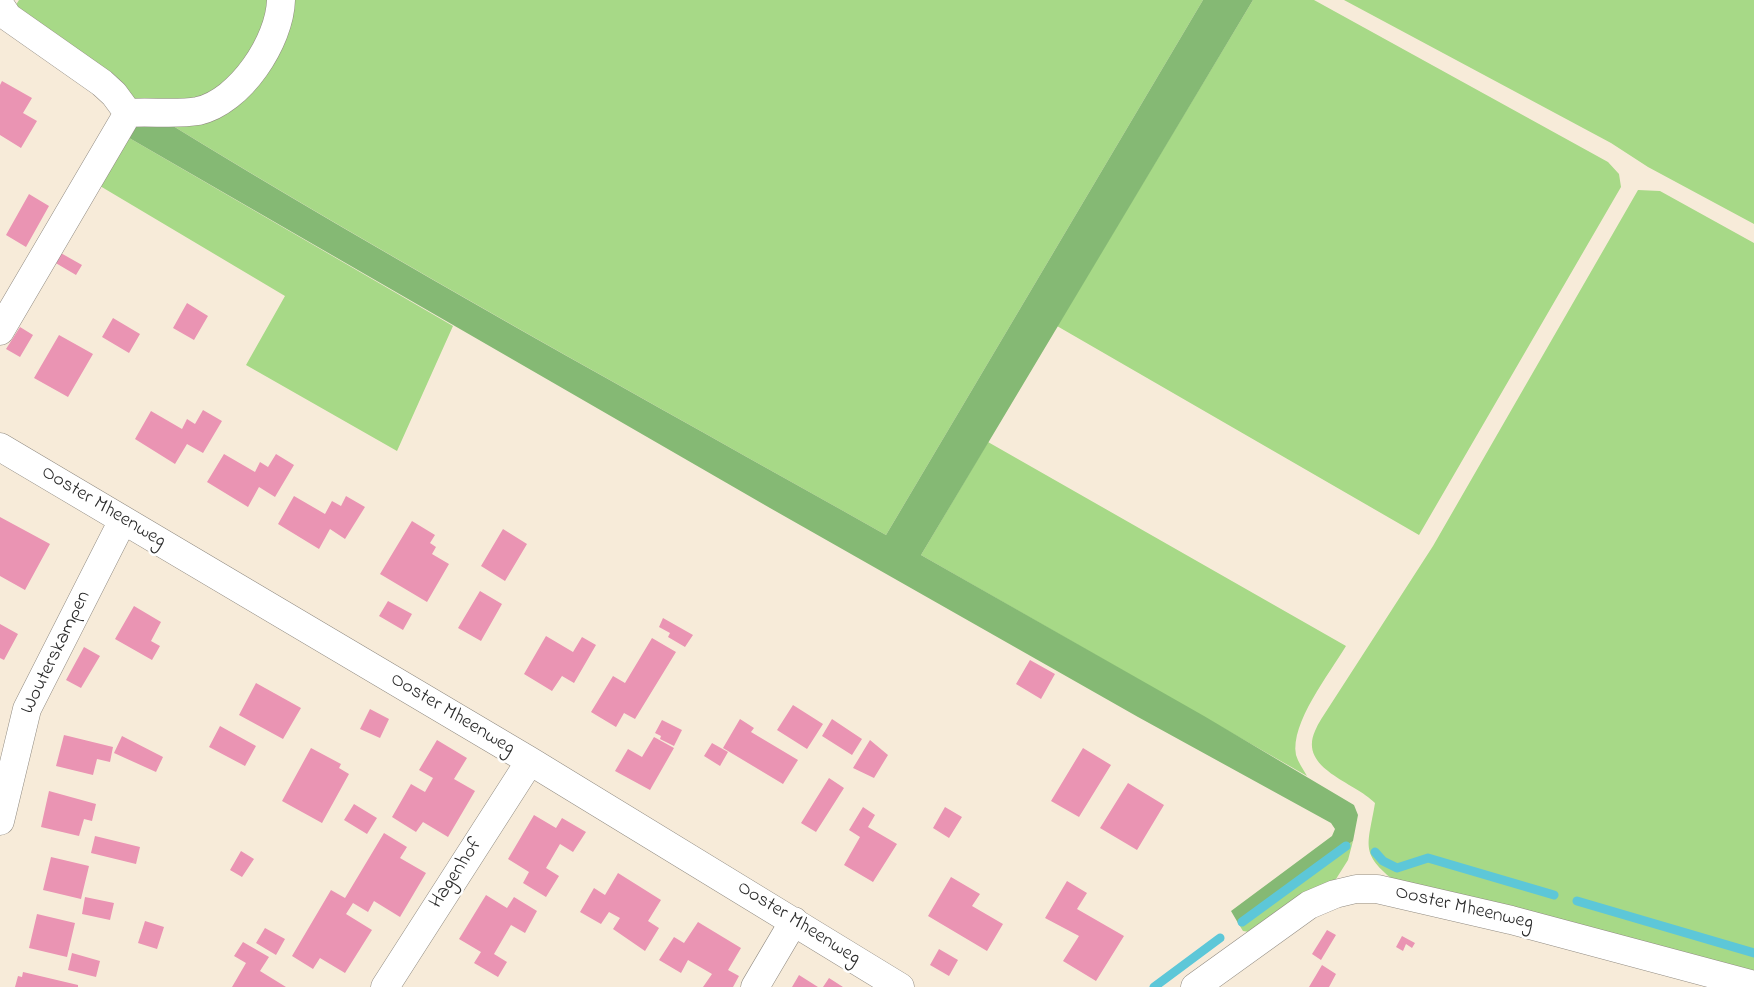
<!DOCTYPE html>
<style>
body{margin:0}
canvas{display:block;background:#f7ebd9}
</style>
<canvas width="1754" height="987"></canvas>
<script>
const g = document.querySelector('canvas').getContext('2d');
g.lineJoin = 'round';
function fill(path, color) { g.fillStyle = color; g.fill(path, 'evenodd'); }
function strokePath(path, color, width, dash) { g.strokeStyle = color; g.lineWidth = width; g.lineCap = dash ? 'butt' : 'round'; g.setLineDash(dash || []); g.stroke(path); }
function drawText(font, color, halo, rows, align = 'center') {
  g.font = font + ' "Indie Flower",sans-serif'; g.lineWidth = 5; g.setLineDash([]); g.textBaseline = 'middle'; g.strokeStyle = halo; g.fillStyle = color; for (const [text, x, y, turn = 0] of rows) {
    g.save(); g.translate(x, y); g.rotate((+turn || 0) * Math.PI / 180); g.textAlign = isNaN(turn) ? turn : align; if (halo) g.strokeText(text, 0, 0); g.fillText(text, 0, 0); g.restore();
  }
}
fill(new Path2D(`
 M19,0h256l-5,26 -56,72 -78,7 -124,-94z
 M288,0h915l-317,535c-243,-137 -488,-271 -726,-417l60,-8z
 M1253,0h61l294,162 11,12 2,13 -202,348 -362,-209z
 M1344,0h410v224l-106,-57 -37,-24z
 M124,135l329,191 -56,125 -151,-86 39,-69 -190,-113z
 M1638,190l22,1 94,52v732l-358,-93c-37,-29 -28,-36 -21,-79 -20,-21 -77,-34 -60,-72 3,-8 9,-16 14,-24l104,-161z
 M988,442l358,204c-16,27 -56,77 -50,109 2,7 7,14 11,21l-386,-221z
 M1353,841l-5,19 -12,19 -80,54 -13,-2 -5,-8z`), '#a7d987');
fill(new Path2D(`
 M1203,0h50l-332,555 283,161 150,89 4,10 -5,26 -115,82 -7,-12 101,-75 3,-7 -4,-6 -193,-106 -368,-209 -646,-373 11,-13 25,-4c237,146 483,280 726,417z`), '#85b974');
strokePath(new Path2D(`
 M1375,852l8,9 14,7 31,-10 126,37
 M1577,901l177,52
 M1242,922l104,-76
 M1154,987l66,-49`), '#5dc7d8', 9);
fill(new Path2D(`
 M2,81l30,17 -9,15 14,8 -16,27 -21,-13v-50z
 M29,194l20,12 -23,41 -20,-12z
 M59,252l23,13 -6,10 -22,-13z
 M187,303l21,13 -14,24 -21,-12z
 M113,318l27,16 -11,19 -27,-16z
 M20,327l13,8 -13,22 -14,-8z
 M59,335l34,19 -25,43 -34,-19z
 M203,410l19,11 -19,32 -16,-9 -12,20 -40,-25 16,-28 31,18 5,-10 8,5z
 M224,454l31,18 5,-10 8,5 8,-13 18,11 -19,32 -16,-10 -11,20 -41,-25z
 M294,496l31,18 7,-13 9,5 5,-10 19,11 -20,32 -15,-10 -11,20 -41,-25z
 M0,517l50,27 -25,46 -25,-14z
 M412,521l23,14 -5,8 6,4 -4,7 17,10 -22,38 -47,-28z
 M503,529l24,15 -22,37 -24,-15z
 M480,591l22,13 -21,37 -23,-13z
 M388,601l24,13 -9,16 -24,-14z
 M134,606l27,16 -10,19 9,5 -8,14 -37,-21z
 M663,618l30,17 -8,12 -17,-10 2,-4 -11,-6z
 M0,624l18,10 -14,26 -4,-2z
 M546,636l27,16 9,-15 14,8 -22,38 -12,-7 -10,15 -28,-17z
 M652,638l24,14 -41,67 -11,-6 -8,14 -25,-15 22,-36 12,7z
 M84,647l16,9 -19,32 -15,-8z
 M1030,660l25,14 -14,25 -25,-15z
 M256,683l45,25 -18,31 -44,-24z
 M793,705l30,19 -16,25 -30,-19z
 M370,709l19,10 -9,19 -20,-9z
 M740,719l14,9 -3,4 47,28 -15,24 -60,-36z
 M832,719l30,20 -10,16 -30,-19z
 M662,720l20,10 -8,16 -14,-7 1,-3 -6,-3z
 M220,726l36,20 -11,20 -36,-19z
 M64,735l49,12 -3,15 -13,-3 -4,16 -37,-9z
 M122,736l41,21 -7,15 -42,-19z
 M654,737l20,11 -24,42 -35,-19 13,-22 14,8z
 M437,740l30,18 -13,21 21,12 -27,46 -25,-15 -7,10 -24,-15 19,-33 14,8 8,-14 -14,-8z
 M870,740l18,15 -14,23 -21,-10z
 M712,743l16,9 -8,14 -16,-10z
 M311,748l30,16 -2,4 10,6 -27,49 -40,-22z
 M1083,748l28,17 -32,52 -28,-16z
 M829,778l15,10 -28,44 -15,-9z
 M1128,783l36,22 -27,45 -37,-22z
 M49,791l47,13 -4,17 -8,-2 -5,17 -38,-9z
 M354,804l23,14 -10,16 -23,-14z
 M863,807l12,8 -7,12 29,17 -24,38 -29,-17 16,-28 -11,-7z
 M945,807l17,10 -13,21 -16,-10z
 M534,815l22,13 6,-10 24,14 -13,20 -13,-8 -14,24 13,8 -13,21 -23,-14 6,-11 -21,-13z
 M384,833l23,14 -7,11 26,15 -26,44 -26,-16 -6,11 -15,-9 -7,11 26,16 -27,43 -25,-15 -7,11 -21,-13 39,-66 14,8z
 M95,836l45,11 -4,17 -45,-11z
 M241,851l13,8 -12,18 -12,-7z
 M51,857l38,9 -8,33 -38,-9z
 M618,873l43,27 -13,21 11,7 -14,23 -32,-22 7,-11 -11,-6 -8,12 -21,-12 14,-24 11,7z
 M951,877l29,17 -8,12 31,18 -16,27 -59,-35z
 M1067,881l20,12 -10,16 47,27 -28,45 -33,-20 16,-25 -34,-18z
 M486,895l21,13 7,-11 23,14 -12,22 -14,-8 -17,29 13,8 -9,15 -24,-14 7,-11 -22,-13z
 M85,897l29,6 -4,17 -28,-6z
 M37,914l38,9 -8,34 -38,-9z
 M145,921l19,6 -7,22 -19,-6z
 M698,922l43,26 -13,22 11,6 -6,11h-30l9,-13 -24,-14 -7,13 -22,-13 15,-23 10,6z
 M265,928l20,11 -9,16 -20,-12z
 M1327,930l9,5 -15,25 -9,-6z
 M1402,936l13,7 -3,5 -6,-4 -3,7 -7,-4z
 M243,942l26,15 -9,14 26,16h-54l14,-24 -12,-7z
 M939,949l19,11 -9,16 -19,-11z
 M72,953l28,8 -4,16 -28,-7z
 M1322,965l14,9 -7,13h-20z
 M23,972l55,13v2h-63l3,-11 4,1z
 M799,975l19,12h-26z
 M829,978l14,9h-20z`), '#ea94b3');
const street = new Path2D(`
 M0,5l8,12 94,66 12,11 14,19
 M128,113c22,-2 47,2 70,-2 42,-9 82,-70 83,-111
 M0,331l128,-218
 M0,447l530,314 370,226
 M0,821l27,-112 96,-189
 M385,987l145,-226
 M755,987l39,-66
 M1195,987l114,-82 26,-11 21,-5h21l134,31 243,65`);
strokePath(street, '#918b82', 29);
strokePath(street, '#fff', 28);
drawText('20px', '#2b2b2b', '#fff', [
 ["Ooster Mheenweg",103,508,31],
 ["Wouterskampen",57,653,-64],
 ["Ooster Mheenweg",452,715,31],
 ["Hagenhof",457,874,-57],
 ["Ooster Mheenweg",1464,909,13],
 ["Ooster Mheenweg",798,924,32]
]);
</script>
